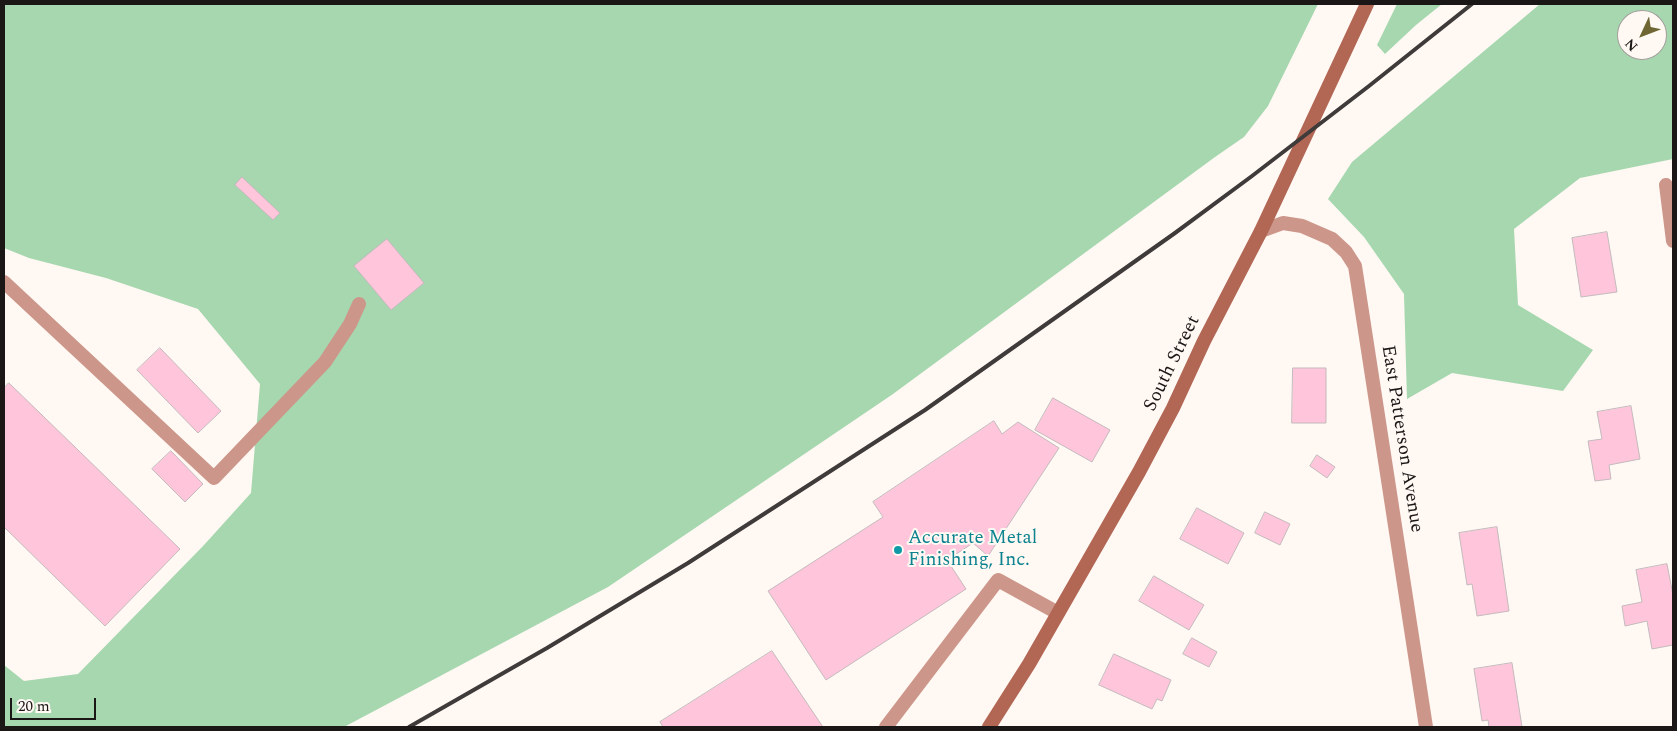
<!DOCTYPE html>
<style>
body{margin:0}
#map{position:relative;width:1677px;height:731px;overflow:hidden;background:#fff8f3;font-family:Spectral,serif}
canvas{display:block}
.frame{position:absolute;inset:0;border:5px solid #1a1716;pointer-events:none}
.north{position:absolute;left:1617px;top:10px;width:50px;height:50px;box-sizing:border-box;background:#fff8f3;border:1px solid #a39e9b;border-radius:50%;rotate:227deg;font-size:14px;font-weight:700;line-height:20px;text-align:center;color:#1a1716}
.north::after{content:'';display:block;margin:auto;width:18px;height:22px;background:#6f6633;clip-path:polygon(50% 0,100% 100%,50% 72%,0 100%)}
.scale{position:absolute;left:10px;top:698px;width:86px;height:22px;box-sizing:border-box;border:2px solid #1a1716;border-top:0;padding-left:6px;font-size:15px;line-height:18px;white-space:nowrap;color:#1a1716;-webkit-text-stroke:4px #fff8f3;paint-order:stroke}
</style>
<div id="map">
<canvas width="1677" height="731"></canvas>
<div class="frame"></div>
<div class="north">N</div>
<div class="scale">20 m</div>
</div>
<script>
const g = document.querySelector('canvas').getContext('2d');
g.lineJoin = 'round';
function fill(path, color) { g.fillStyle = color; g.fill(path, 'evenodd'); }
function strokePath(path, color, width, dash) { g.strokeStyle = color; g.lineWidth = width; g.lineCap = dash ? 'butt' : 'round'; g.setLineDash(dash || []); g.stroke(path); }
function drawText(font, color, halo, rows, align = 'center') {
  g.font = font + ' Spectral,serif'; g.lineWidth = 4; g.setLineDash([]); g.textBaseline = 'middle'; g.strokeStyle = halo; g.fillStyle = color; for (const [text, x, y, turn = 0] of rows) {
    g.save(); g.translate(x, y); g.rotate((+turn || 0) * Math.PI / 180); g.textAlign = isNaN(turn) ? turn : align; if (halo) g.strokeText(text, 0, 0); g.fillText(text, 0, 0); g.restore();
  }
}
fill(new Path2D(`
 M4,4h1314l-50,102 -24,31 -29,20 -322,237 -285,193 -264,140h-340v-62l20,16 54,-7 126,-129 47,-52 9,-109 -62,-75 -92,-31 -77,-20 -25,-10z
 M1397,4h45l-26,21 -31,29 -8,-9z
 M1540,4h133v155l-93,19 -66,51 4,76 75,45 -30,41 -111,-18 -45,26 -3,-105 -40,-57 -36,-38 24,-37zM1627,20h30v30h-30z`), '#a6d7af');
const building = new Path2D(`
 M242,177l38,36 -7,7 -38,-35z
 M1607,232l10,60 -36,5 -9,-59z
 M387,239l37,44 -33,27 -37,-44z
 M160,348l61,63 -23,22 -61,-63z
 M1293,368h33v55h-34z
 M9,383l171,166 -75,77 -101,-99v-139z
 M1053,398l57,32 -18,32 -57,-32z
 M1631,406l9,53 -31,6 2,14 -16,2 -7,-40 14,-2 -5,-27z
 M994,421l8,13 16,-12 41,26 -71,108 -15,-13 -26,17 19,29 -140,91 -58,-89 115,-74 -10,-15z
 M171,451l32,33 -18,18 -33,-33z
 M1317,455l18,12 -8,11 -17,-12z
 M1197,508l47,25 -16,31 -48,-25z
 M1265,512l25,12 -10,21 -25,-12z
 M1497,527l12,84 -32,5 -5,-32 -5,1 -8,-52z
 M1667,564l6,31v50l-21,4 -5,-28 -22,5 -3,-20 20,-4 -6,-32z
 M1154,576l50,29 -15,25 -50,-29z
 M1192,638l25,14 -8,15 -26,-13z
 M772,651l51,76h-160l-3,-5z
 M1114,654l57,26 -9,21 -5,-2 -5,10 -53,-24z
 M1512,663l10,64h-33l-1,-7 -6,1 -8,-52z`);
fill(building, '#ffc5da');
strokePath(building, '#c3babd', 1);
strokePath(new Path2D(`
 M4,282l210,196 111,-116 25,-38 9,-20
 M886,727l112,-147 60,33`), '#cc978a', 14);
strokePath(new Path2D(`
 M1666,185l7,56
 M1261,231l22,-8 19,3 30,13 14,13 9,14 71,461`), '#cc978a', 14);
strokePath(new Path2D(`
 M989,727l40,-63 110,-192 34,-64 31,-67 57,-110 106,-227`), '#b26755', 14);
strokePath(new Path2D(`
 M409,727l138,-79 141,-85 237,-153 250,-177 77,-57 117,-90 103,-82`), '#3f3b3a', 4);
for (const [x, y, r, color] of [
 [898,550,5,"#0f9aa8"]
]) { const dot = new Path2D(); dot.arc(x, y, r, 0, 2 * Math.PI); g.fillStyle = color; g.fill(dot); strokePath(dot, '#fff8f3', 2); }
drawText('19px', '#1a1716', '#fff8f3', [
 ["South Street",1173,364,-64],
 ["East Patterson Avenue",1401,439,81]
]);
drawText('19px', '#0d838f', '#fff8f3', [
 ["Accurate Metal",908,539],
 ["Finishing, Inc.",908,561]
], 'left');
</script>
